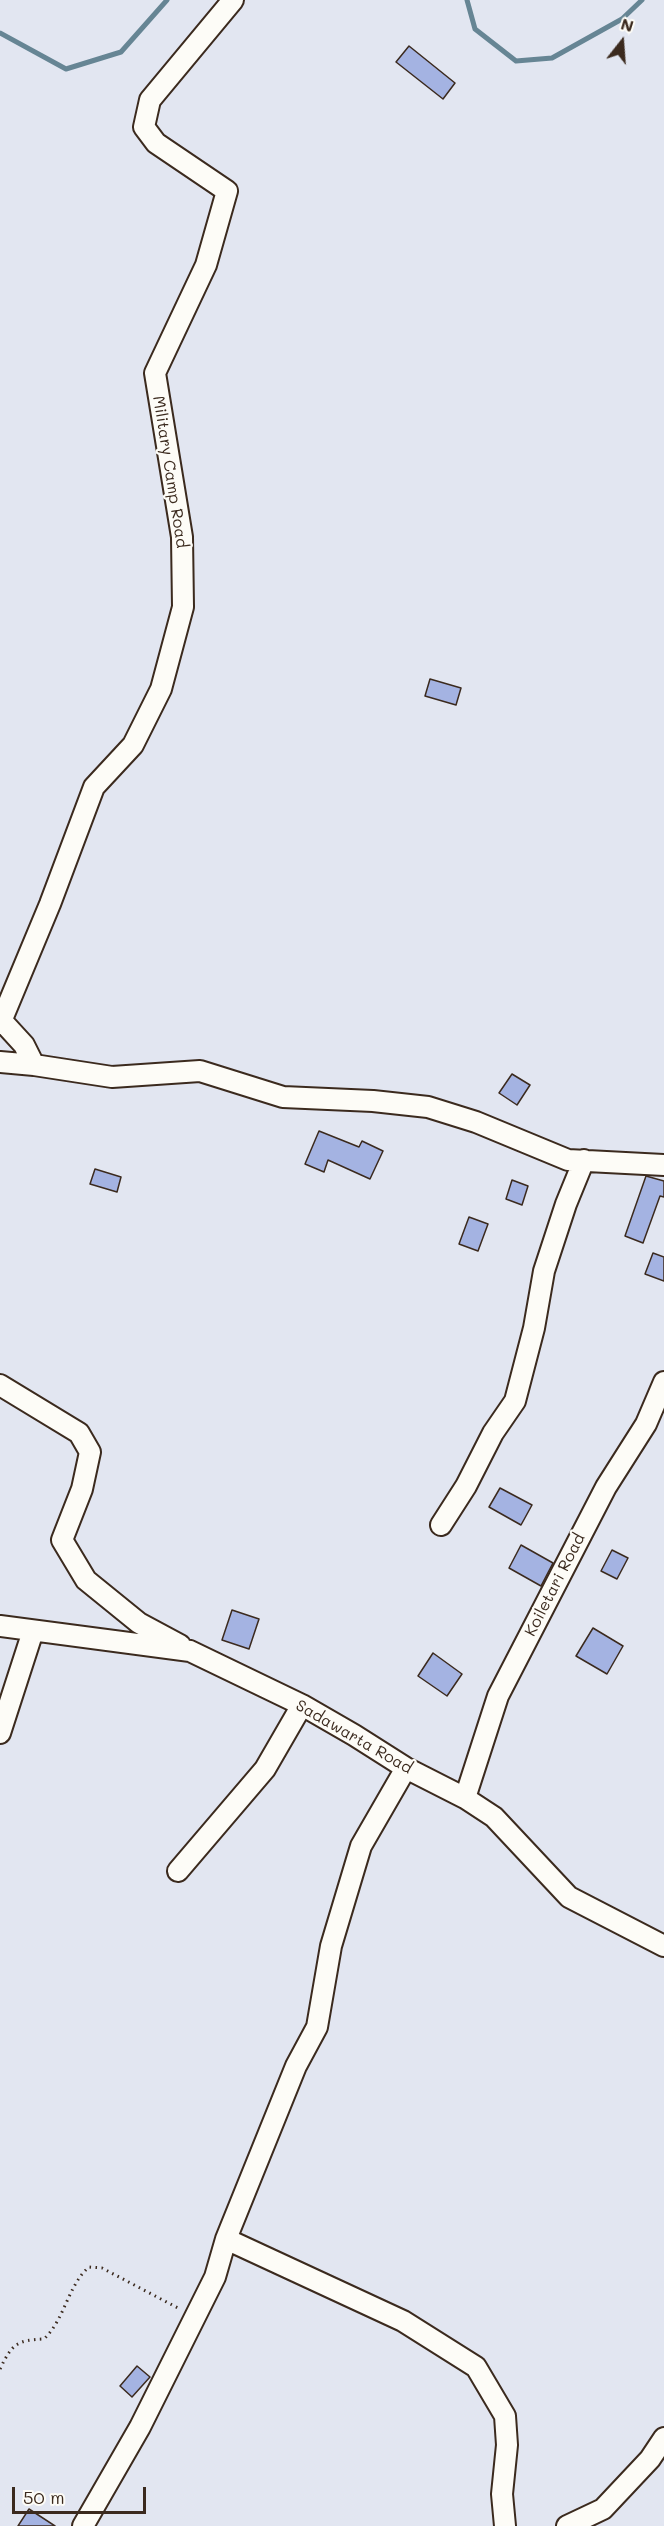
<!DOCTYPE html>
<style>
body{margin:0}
#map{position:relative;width:664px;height:2526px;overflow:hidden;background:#e2e6f1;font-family:Mali,sans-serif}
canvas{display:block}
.north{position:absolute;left:592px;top:12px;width:60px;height:60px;-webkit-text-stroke:4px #fdfcf7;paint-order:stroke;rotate:17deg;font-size:16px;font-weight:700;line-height:24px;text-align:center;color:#3b2a1e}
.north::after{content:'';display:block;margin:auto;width:21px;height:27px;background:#3b2a1e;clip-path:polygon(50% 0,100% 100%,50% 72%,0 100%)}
.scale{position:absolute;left:12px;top:2487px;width:134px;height:27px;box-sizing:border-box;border:3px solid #3b2a1e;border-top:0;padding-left:8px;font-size:18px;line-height:21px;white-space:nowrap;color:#3b2a1e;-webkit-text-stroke:4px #fdfcf7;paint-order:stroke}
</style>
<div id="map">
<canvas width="664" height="2526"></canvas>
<div class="north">N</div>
<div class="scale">50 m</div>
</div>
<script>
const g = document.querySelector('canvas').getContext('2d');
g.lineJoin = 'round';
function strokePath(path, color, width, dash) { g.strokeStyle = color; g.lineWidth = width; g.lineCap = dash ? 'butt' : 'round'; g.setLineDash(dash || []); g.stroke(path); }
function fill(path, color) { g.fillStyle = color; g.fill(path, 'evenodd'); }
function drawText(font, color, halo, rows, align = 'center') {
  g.font = font + ' Mali,sans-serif'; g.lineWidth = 4.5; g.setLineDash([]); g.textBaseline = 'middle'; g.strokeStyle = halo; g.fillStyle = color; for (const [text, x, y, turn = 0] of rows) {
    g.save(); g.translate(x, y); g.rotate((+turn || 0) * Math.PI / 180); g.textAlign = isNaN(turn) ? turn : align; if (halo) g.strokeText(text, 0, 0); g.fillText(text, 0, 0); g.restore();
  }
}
strokePath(new Path2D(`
 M467,0l8,29 41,32 36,-3 70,-39 20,-19
 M0,33l66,36 55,-17 46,-52`), '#668594', 5);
const building = new Path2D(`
 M409,46l46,37 -12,16 -47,-37z
 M430,679l31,9 -5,17 -31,-9z
 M512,1074l18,11 -13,20 -18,-12z
 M319,1131l40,16 3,-6 21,10 -13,28 -42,-19 -4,12 -19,-8z
 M95,1169l26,8 -4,15 -27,-8z
 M646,1176l18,5v16l-4,-1 -17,47 -18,-7z
 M512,1180l16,6 -6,19 -16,-6z
 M469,1217l19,7 -10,27 -19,-7z
 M653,1253l11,4v24l-19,-7z
 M500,1488l32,17 -11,20 -32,-18z
 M521,1545l32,18 -12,23 -32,-18z
 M612,1550l16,8 -11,21 -16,-8z
 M232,1610l27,9 -10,30 -27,-9z
 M593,1628l30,18 -16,28 -31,-18z
 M433,1653l29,21 -15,22 -29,-20z
 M137,2366l13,11 -18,20 -12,-11z
 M29,2509l26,17h-37z`);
fill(building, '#a4b3e2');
strokePath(building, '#3b2a1e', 1.5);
const street = new Path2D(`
 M2,1021l22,24 10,20 78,12 88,-6 83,26 90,4 55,6 48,15 92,38 96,5
 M0,1024l50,-120 44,-117 39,-42 28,-56 22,-82 -1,-70 -27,-164 51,-108 21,-74 -71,-48 -12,-16 6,-27 83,-100
 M0,1062l34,3
 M0,1385l79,48 11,19 -8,37 -20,51 24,40 53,43 41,22
 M441,1525l25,-39 27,-53 22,-32 19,-73 10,-57 22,-67 18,-44
 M0,1626l190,25 112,54 52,30 52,33 59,30 29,19 75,80 95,49
 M0,1733l33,-102
 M465,1798l33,-102 108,-209 40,-63 18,-42
 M178,1871l87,-102 37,-64
 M226,2239l177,82 73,46 29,49 2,29 -5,49 3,32
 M83,2526l57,-99 75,-150 11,-38 70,-173 21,-39 14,-81 30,-100 45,-78
 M567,2526l36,-17 47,-50 14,-21`);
strokePath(street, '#3b2a1e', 24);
strokePath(new Path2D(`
 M0,2369c12,-25 17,-29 44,-30 21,-20 24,-54 45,-72l13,1 76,40`), '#3b2a1e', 3, [1.5, 4.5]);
strokePath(street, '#fdfcf7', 20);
drawText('16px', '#3b2a1e', '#fdfcf7', [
 ["Military Camp Road",170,472,81],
 ["Koiletari Road",555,1585,-63],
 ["Sadawarta Road",354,1737,30]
]);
</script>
